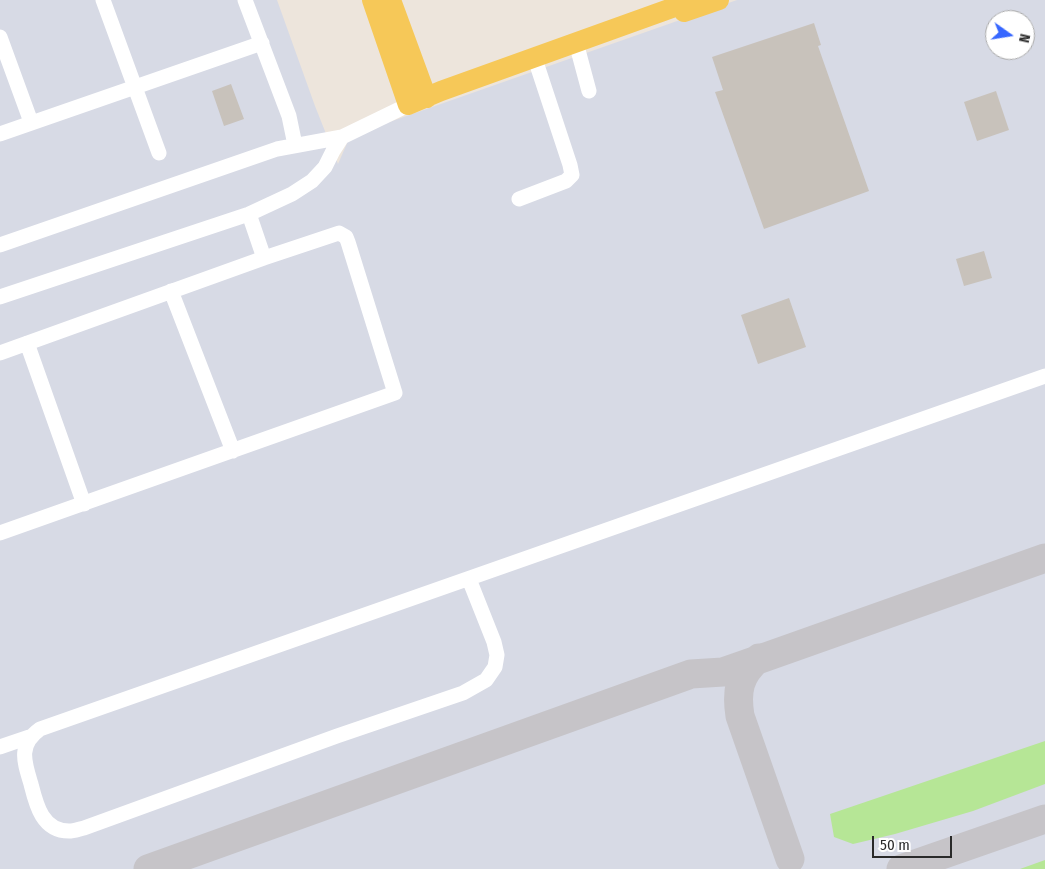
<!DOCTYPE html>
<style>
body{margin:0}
#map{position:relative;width:1045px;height:869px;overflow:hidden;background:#ede5dc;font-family:"Fira Sans Condensed",sans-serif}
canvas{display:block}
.north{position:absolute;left:985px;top:10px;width:50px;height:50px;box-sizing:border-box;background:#fff;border:1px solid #aaa;border-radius:50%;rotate:103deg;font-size:14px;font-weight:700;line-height:20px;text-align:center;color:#2a2a2a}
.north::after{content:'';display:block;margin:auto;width:18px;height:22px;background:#3767ff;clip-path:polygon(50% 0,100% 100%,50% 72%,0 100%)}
.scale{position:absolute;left:872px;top:836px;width:80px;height:22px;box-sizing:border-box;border:2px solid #2a2a2a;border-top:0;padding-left:6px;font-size:15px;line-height:18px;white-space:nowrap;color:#2a2a2a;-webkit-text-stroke:4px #fff;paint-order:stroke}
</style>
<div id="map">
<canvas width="1045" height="869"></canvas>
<div class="north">N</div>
<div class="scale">50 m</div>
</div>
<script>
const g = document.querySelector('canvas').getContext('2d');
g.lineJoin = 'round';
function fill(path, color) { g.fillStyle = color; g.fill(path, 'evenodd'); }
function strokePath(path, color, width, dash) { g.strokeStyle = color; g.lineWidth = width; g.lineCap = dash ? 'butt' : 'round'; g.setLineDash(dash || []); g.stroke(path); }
fill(new Path2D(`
 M0,0h277l38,106 23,58 10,-23 13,-9 376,-132h308v869h-1045zM995,20h30v30h-30z`), '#d7dae5');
fill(new Path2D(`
 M1045,741v43l-72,27 -78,23 -42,10 -19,-7 -4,-23z
 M1045,860v9h-25z`), '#b6e696');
strokePath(new Path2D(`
 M759,658c-20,17 -23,33 -19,58l50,143
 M148,869l543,-195 32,-2 23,-8 299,-106
 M901,869l144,-50`), '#c6c4c8', 29);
fill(new Path2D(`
 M814,23l7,22 -3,1 51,145 -105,38 -49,-137 8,-2 -11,-33z
 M231,84l13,35 -20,7 -12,-35z
 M996,91l13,39 -32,11 -13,-39z
 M984,251l8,27 -28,8 -8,-27z
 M789,298l17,49 -48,17 -17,-49z`), '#c8c2bb');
strokePath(new Path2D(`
 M103,0l56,153
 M245,0l44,116 6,29
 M0,37l31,85
 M578,50l11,41
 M0,134l262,-91
 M519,199l47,-18 6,-6 -2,-10 -33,-100
 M249,214l15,44
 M0,245l277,-96 65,-12
 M171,291l62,160
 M0,297l249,-83 43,-20 20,-13 13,-14 8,-16 9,-14 66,-32
 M27,343l57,161
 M0,353l264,-95 75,-25 7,4 2,5 47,151 -395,140
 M469,579l25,63 3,13 -2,12 -9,13 -23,13 -126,43 -253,92c-5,1 -10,3 -15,3 -27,0 -33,-27 -38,-47 -7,-23 -13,-39 9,-55 335,-118 670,-235 1005,-353
 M0,747l29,-10`), '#fff', 15);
strokePath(new Path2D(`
 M372,0l36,105 33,-14 253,-91
 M391,0l36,98
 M684,12l35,-12`), '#f6c858', 20);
</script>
